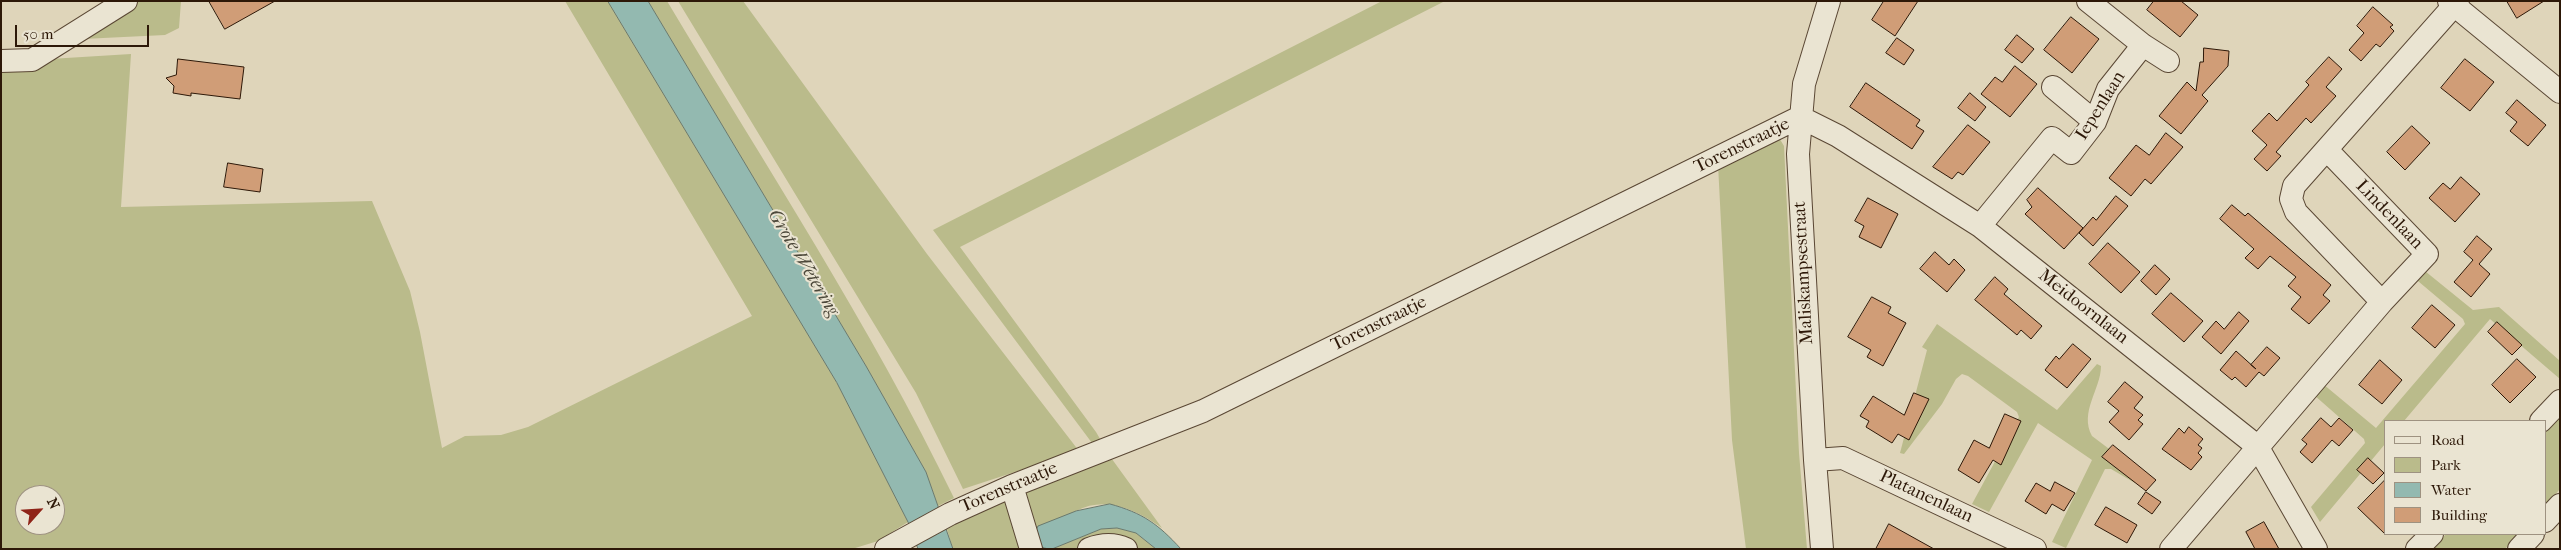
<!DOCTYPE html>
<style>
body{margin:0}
#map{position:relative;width:2561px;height:550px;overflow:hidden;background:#dfd5ba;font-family:"IM FELL French Canon",serif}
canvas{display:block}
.frame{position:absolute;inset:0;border:2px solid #2d1808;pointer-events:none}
.legend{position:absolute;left:2384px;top:420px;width:162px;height:115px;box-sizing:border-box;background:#eae4d2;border:1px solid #9e9281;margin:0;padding:6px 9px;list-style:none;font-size:15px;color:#2d1808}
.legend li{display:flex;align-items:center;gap:10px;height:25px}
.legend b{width:25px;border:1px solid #9e9281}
.north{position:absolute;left:15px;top:485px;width:50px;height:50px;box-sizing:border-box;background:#eae4d2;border:1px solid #9e9281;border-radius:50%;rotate:64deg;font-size:14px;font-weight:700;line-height:20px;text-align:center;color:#2d1808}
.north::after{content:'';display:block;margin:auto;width:18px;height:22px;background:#8f2418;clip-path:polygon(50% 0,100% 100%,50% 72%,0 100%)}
.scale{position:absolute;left:15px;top:25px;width:134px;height:22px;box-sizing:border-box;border:2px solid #2d1808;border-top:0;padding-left:6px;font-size:15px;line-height:18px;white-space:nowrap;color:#2d1808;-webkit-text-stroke:4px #eae4d2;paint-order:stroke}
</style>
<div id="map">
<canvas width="2561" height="550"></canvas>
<div class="frame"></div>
<ul class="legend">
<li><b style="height:6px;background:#eae4d2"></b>Road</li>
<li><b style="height:14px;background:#babb8b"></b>Park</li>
<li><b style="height:14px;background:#93b9b0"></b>Water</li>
<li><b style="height:14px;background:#d09d77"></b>Building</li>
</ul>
<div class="north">N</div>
<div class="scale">50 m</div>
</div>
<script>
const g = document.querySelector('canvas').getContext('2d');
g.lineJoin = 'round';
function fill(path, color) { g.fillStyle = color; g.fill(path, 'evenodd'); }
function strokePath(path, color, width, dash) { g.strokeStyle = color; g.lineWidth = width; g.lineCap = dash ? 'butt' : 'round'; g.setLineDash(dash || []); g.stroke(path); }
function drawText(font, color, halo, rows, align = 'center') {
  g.font = font + ' "IM FELL French Canon",serif'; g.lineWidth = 4; g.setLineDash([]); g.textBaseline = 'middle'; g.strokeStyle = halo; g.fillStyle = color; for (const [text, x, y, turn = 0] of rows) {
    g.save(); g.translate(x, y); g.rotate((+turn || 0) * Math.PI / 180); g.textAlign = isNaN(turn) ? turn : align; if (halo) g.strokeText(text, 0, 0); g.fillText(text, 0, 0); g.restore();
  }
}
fill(new Path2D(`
 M127,1h54l-2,27 -14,7 -103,5z
 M565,1h43l229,382 71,139 -30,19 -26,8h-851v-487l130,-8 -10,153 251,-6 38,90 10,41 22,116 23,-12 36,-1 27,-8 224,-111zM25,495h30v30h-30z
 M648,1h19c98,164 204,325 287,497l-16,8 -12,-34 -60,-106z
 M678,1h65l184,253 152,197 -116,38 -47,-96z
 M1382,1h63l-485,246 136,185 7,12 -8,3 -162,-217z
 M1778,136l6,10 15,307 8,96h-61l-14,-109 -14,-276z
 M2420,267l53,43 26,-3 61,54v18l-70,-60 -86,102h-19v23l-65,78 -9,-15 54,-64 -1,-4 -50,-44 9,-11 53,44 89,-104 -2,-5 -51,-43z
 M1937,324l120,86 40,-46 4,2c0,23 -22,46 -9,70l49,37 2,6 -8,4 -24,-14h-6l-39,79 -14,-6 40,-82 -54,-37 -49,89 -17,-8 47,-87 -2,-5 -49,-36 -6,-2 -6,5 -14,25 -38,50 -4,-1 27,-103 -5,-3z
 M2560,415v74l-15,17v-76z
 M1109,455l53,73c-25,-18 -56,-33 -86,-17 -14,8 -27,23 -39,33l7,5h-91l-8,-26z
 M1117,528l19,5 20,16h-104l49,-20z
 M2446,534h73l-14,15h-73z`), '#babb8b');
const water = new Path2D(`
 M608,1h40l218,365 60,106 27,77h-35l-10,-27 -71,-139z
 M1110,504c33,9 48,20 71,45h-25l-20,-16 -19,-5 -16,1 -49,20c-12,0 -15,-5 -18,-15l4,-8 38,-15z`);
fill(water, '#93b9b0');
strokePath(water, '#6a796d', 1);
const building = new Path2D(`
 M209,1h66l-50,28z
 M1884,1h34l-23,35 -23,-16z
 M2154,1h27l17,14 -18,22 -33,-27z
 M2507,1h37l-27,17z
 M2373,7l20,18 -3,2 4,4 -14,16 -4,-3 -15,17 -12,-11 15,-17 -7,-7z
 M2071,17l28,22 -27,34 -28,-23z
 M2017,35l17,14 -12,14 -17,-13z
 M1897,38l17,12 -10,15 -18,-12z
 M2204,48l25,3 -1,15 -26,29 6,6 -27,33 -22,-18 28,-34 9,9 4,-29h3z
 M2329,57l13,12 -16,18 10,9 -25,27 -5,-5 -30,34 5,4 -14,15 -13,-12 13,-14 -15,-14 17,-18 8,8 32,-36 -3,-3z
 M178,59l66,8 -4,32 -49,-6v3l-18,-3 1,-7 -8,-8 10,-3z
 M2465,59l29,23 -24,29 -29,-23z
 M2015,66l22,18 -27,33 -29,-23 14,-17 7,5z
 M1866,83l54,37 -4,6 8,5 -12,18 -62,-42z
 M1970,93l16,14 -11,14 -17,-13z
 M2517,100l29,25 -18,21 -18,-15 7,-9 -11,-9z
 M1968,125l22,17 -27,33 -5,-3 -6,7 -19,-12z
 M2412,126l18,17 -25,27 -18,-18z
 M2166,133l17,14 -32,37 -6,-5 -14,17 -22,-18 27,-33 13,10z
 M228,163l35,6 -3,23 -36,-5z
 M2461,177l19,17 -25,28 -26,-24 14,-15 7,6z
 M2038,188l45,40 -19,21 -39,-35 7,-7 -5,-7z
 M2116,196l12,10 -35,40 -14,-13 14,-16 3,3z
 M1868,198l30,16 -17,34 -22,-11 5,-11 -9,-5z
 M2232,205l13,11 3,-3 83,72 -8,10 7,6 -21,23 -18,-15 10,-12 -13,-11 8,-9 -26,-21 -12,13 -13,-11 9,-9 -34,-30z
 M2477,236l15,13 -13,15 11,10 -19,23 -17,-15 19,-22 -9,-8z
 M2108,243l32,29 -19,21 -32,-29z
 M1935,252l14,13 5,-6 11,11 -18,22 -27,-23z
 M2155,265l15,14 -14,16 -15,-14z
 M1995,277l13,12 -4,5 38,32 -11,13 -10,-9 -4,5 -42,-35z
 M2171,293l32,28 -19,21 -32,-28z
 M1872,297l19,10 -3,6 18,10 -23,43 -16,-9 4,-7 -23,-13z
 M2432,305l23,20 -20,23 -23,-20z
 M2239,312l10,9 -28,33 -19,-17 14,-16 8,8z
 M2497,322l25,23 -10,10 -24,-23z
 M2073,344l18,15 -24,29 -22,-18 11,-14 3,3z
 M2267,347l13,11 -16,18 -5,-4 -13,15 -11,-10 -3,3 -12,-10 16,-19 20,18 -5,-4z
 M2517,359l19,18 -26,26 -18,-18z
 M2380,360l22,20 -20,24 -23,-19z
 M2125,382l18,15 -9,11 9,7 -5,5 5,4 -14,16 -20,-18 10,-11 -11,-9z
 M1914,393l15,6 -20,41 -11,-6 -6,9 -26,-16 3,-6 -9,-5 13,-20 31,19z
 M2005,414l16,7 -20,44 -8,-5 -14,23 -21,-13 16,-30 15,8z
 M2321,418l10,9 8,-9 14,12 -14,16 -7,-6 -20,23 -12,-11 7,-8 -5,-4z
 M2189,427l14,12 -5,6 4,3 -4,5 4,4 -11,13 -29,-21 17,-21 5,5z
 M2113,445l43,35 -10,11 -44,-34z
 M2368,458l16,15 -11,11 -16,-14z
 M2385,480v54l-27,-26z
 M2055,482l20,11 -11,18 -12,-7 -6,10 -21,-13 11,-18 14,8z
 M2146,492l15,10 -9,12 -14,-10z
 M2106,507l31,18 -10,18 -32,-18z
 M2264,522l15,27h-24l-9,-17z
 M1889,524l45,25h-58z`);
fill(building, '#d09d77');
strokePath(building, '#2d1808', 1);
const minor = new Path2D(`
 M2088,1l55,44 25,16
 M2449,1l111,91
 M1,61l31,-1 94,-59
 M2053,87l42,35
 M1800,117l38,19 142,90 277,220 59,103
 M2327,150l100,104 -45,48
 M1980,226l72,-88 19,15 24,-31 13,-33 35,-44
 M2541,421l19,-20
 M1815,460l28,-2 192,91
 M1012,486l19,63
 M2545,521l15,-16
 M886,549l64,-35 62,-28 191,-75 597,-294
 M1089,549c13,-5 24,-6 37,0
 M1822,549l-7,-89 -17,-306 6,-70 25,-83
 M2171,549l211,-247 -86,-90 -5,-13 3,-13 164,-185
 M2417,549l15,-15
 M2519,549l14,-15`);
strokePath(minor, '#5a4734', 24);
strokePath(minor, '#eae4d2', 22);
drawText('18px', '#2d1808', '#eae4d2', [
 ["Iepenlaan",2101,106,-58],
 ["Torenstraatje",1742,146,-26],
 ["Lindenlaan",2389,215,46],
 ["Maliskampsestraat",1804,273,-93],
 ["Meidoornlaan",2083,307,38],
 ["Torenstraatje",1379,324,-26],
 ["Torenstraatje",1009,488,-23],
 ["Platanenlaan",1926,497,25]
]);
drawText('italic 19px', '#4c483a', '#eae4d2', [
 ["Grote Wetering",803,263,59]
]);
</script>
